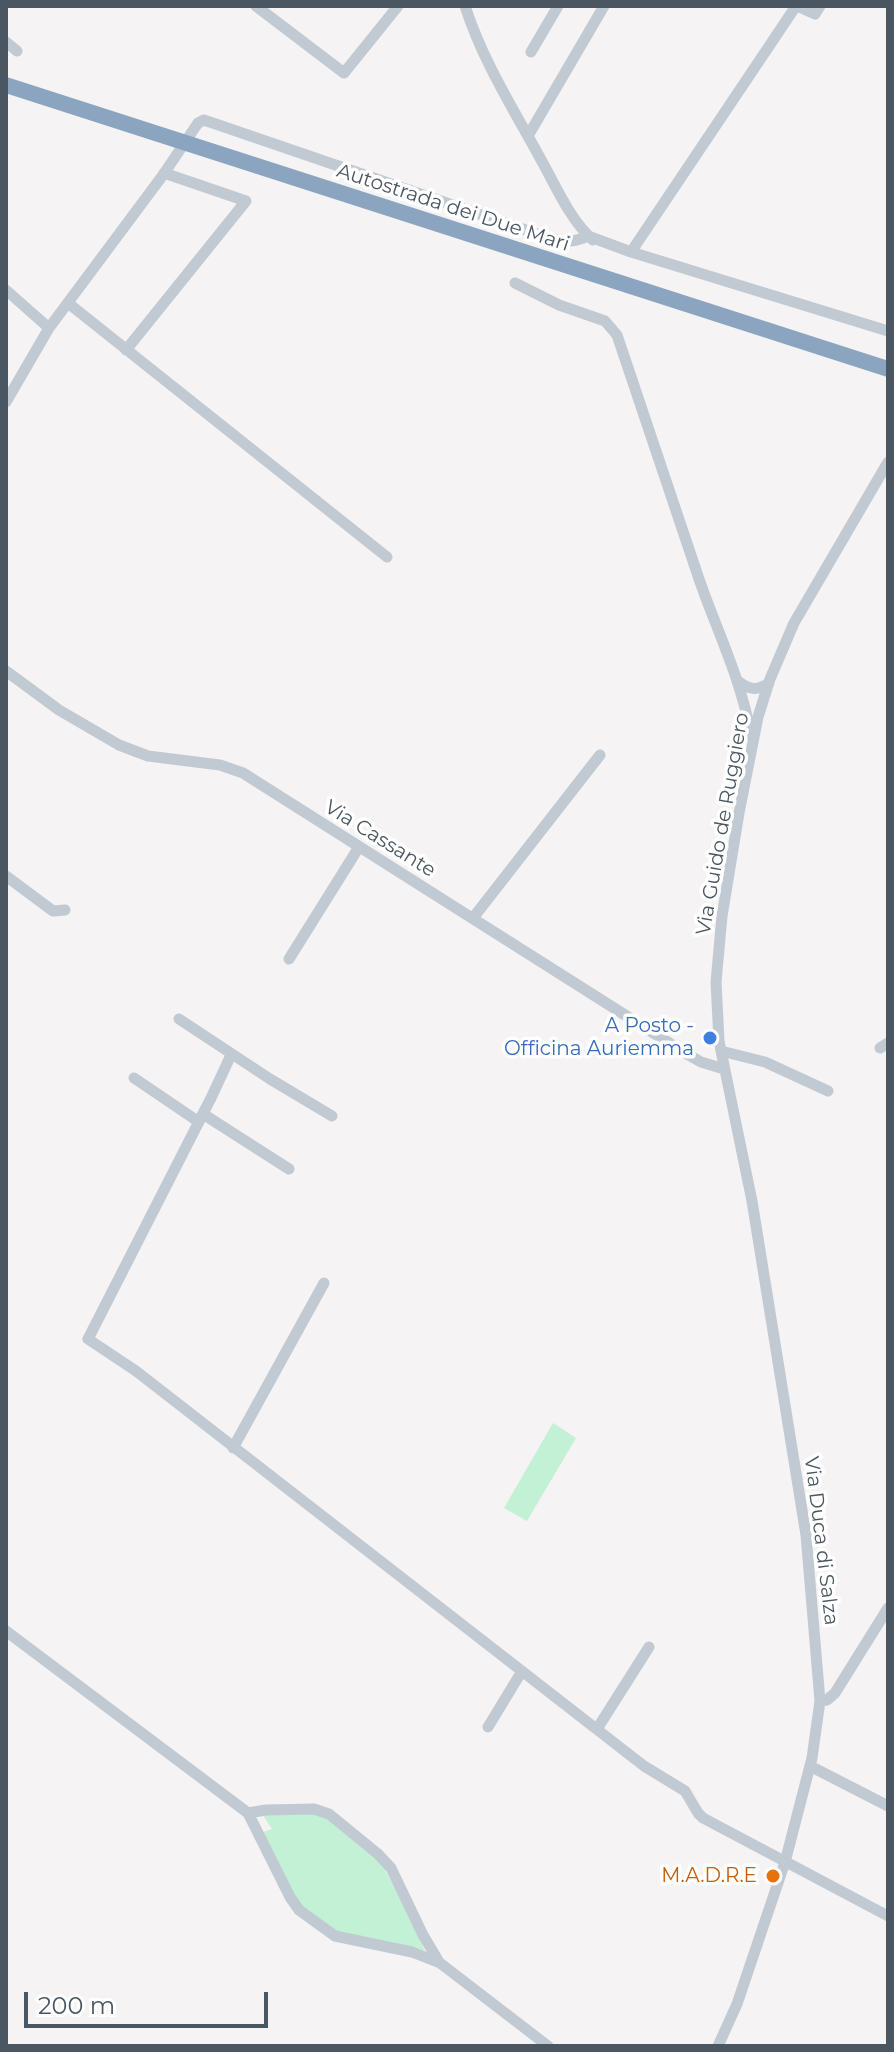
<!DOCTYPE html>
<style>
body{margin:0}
#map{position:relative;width:894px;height:2052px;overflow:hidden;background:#f5f3f3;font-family:Montserrat,sans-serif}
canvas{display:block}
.frame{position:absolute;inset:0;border:8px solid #4a5661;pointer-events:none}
.scale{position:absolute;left:24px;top:1992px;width:244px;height:36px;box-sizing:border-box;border:4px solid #4a5661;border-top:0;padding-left:10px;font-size:24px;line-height:28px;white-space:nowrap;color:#4a5661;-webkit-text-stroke:6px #fff;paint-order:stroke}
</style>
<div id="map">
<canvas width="894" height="2052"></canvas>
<div class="frame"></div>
<div class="scale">200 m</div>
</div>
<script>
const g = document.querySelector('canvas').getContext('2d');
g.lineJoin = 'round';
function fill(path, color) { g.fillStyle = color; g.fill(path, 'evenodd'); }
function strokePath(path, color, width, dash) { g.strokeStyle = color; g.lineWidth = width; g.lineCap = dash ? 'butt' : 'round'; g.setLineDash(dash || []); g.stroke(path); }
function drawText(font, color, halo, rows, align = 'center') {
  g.font = font + ' Montserrat,sans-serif'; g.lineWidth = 7; g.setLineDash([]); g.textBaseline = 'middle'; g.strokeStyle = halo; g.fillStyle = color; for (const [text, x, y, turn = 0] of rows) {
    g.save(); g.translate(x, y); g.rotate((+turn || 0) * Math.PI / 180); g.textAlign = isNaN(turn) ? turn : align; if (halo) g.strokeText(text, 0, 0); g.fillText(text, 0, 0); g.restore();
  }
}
fill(new Path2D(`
 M553,1423l23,15 -49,83 -23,-13z
 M268,1813l46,1 10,3 58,47 20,38 23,49 -91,-20 -33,-25 -7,-9 -31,-65 9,-3 -8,-12z`), '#c3f1d5');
strokePath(new Path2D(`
 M256,6l88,67 54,-67
 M465,6c17,53 47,101 74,150 16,28 30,63 54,84
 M797,6l18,8 5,-8
 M6,42l11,9
 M531,52l27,-46
 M528,136l76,-130
 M631,252l165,-246
 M515,283l44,22 46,16 12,14c28,81 54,163 82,244 18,52 43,102 52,157
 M6,290l43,38 -43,74
 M68,303l319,254
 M49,328l114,-153 35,-52 6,-3 342,117c18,4 25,7 42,-1l43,16 257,79
 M126,350l120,-149 -82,-28
 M6,671l53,39 60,35 29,11 72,9 23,8 442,280 16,9 23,7
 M738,681c11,9 19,10 31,2
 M6,876l47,35 12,-1
 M473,918l127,-163
 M289,959l70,-112
 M179,1019l91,60 62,37
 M880,1048l8,-5
 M721,1051l44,11 63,29
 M231,1055l-20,43 -123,241 48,32 508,395 41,25 13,22 5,5 185,98
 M134,1078l65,44
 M203,1114l86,55
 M233,1448l91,-165
 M6,1631l242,182 42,84 9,13 36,26 77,16 28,11 108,83
 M820,1701l7,-1 8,-7 53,-85
 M488,1727l34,-56
 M597,1729l52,-82
 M810,1766l78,40
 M248,1813l18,-3 48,-1 15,5 49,40 13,14 32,67 16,27
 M718,2046l19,-42 48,-142 27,-104 8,-57 -14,-166 -54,-334 -33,-160 -3,-59 6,-66 17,-103 19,-96 12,-38 24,-56 94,-161`), '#c1cad2', 11);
strokePath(new Path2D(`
 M6,85l882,284`), '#8ba5c1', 16);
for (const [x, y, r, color] of [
 [710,1038,8,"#3f7fe0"],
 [773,1876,8,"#e8710a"]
]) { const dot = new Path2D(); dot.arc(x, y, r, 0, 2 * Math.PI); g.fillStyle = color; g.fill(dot); strokePath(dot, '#fff', 3); }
drawText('20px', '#4a5661', '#fff', [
 ["Autostrada dei Due Mari",453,208,18],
 ["Via Guido de Ruggiero",723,824,-80],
 ["Via Cassante",380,839,32],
 ["Via Duca di Salza",821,1541,83]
]);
drawText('20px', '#366cbe', '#fff', [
 ["A Posto -",694,1026],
 ["Officina Auriemma",694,1049]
], 'right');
drawText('20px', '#c56008', '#fff', [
 ["M.A.D.R.E",757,1876]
], 'right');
</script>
